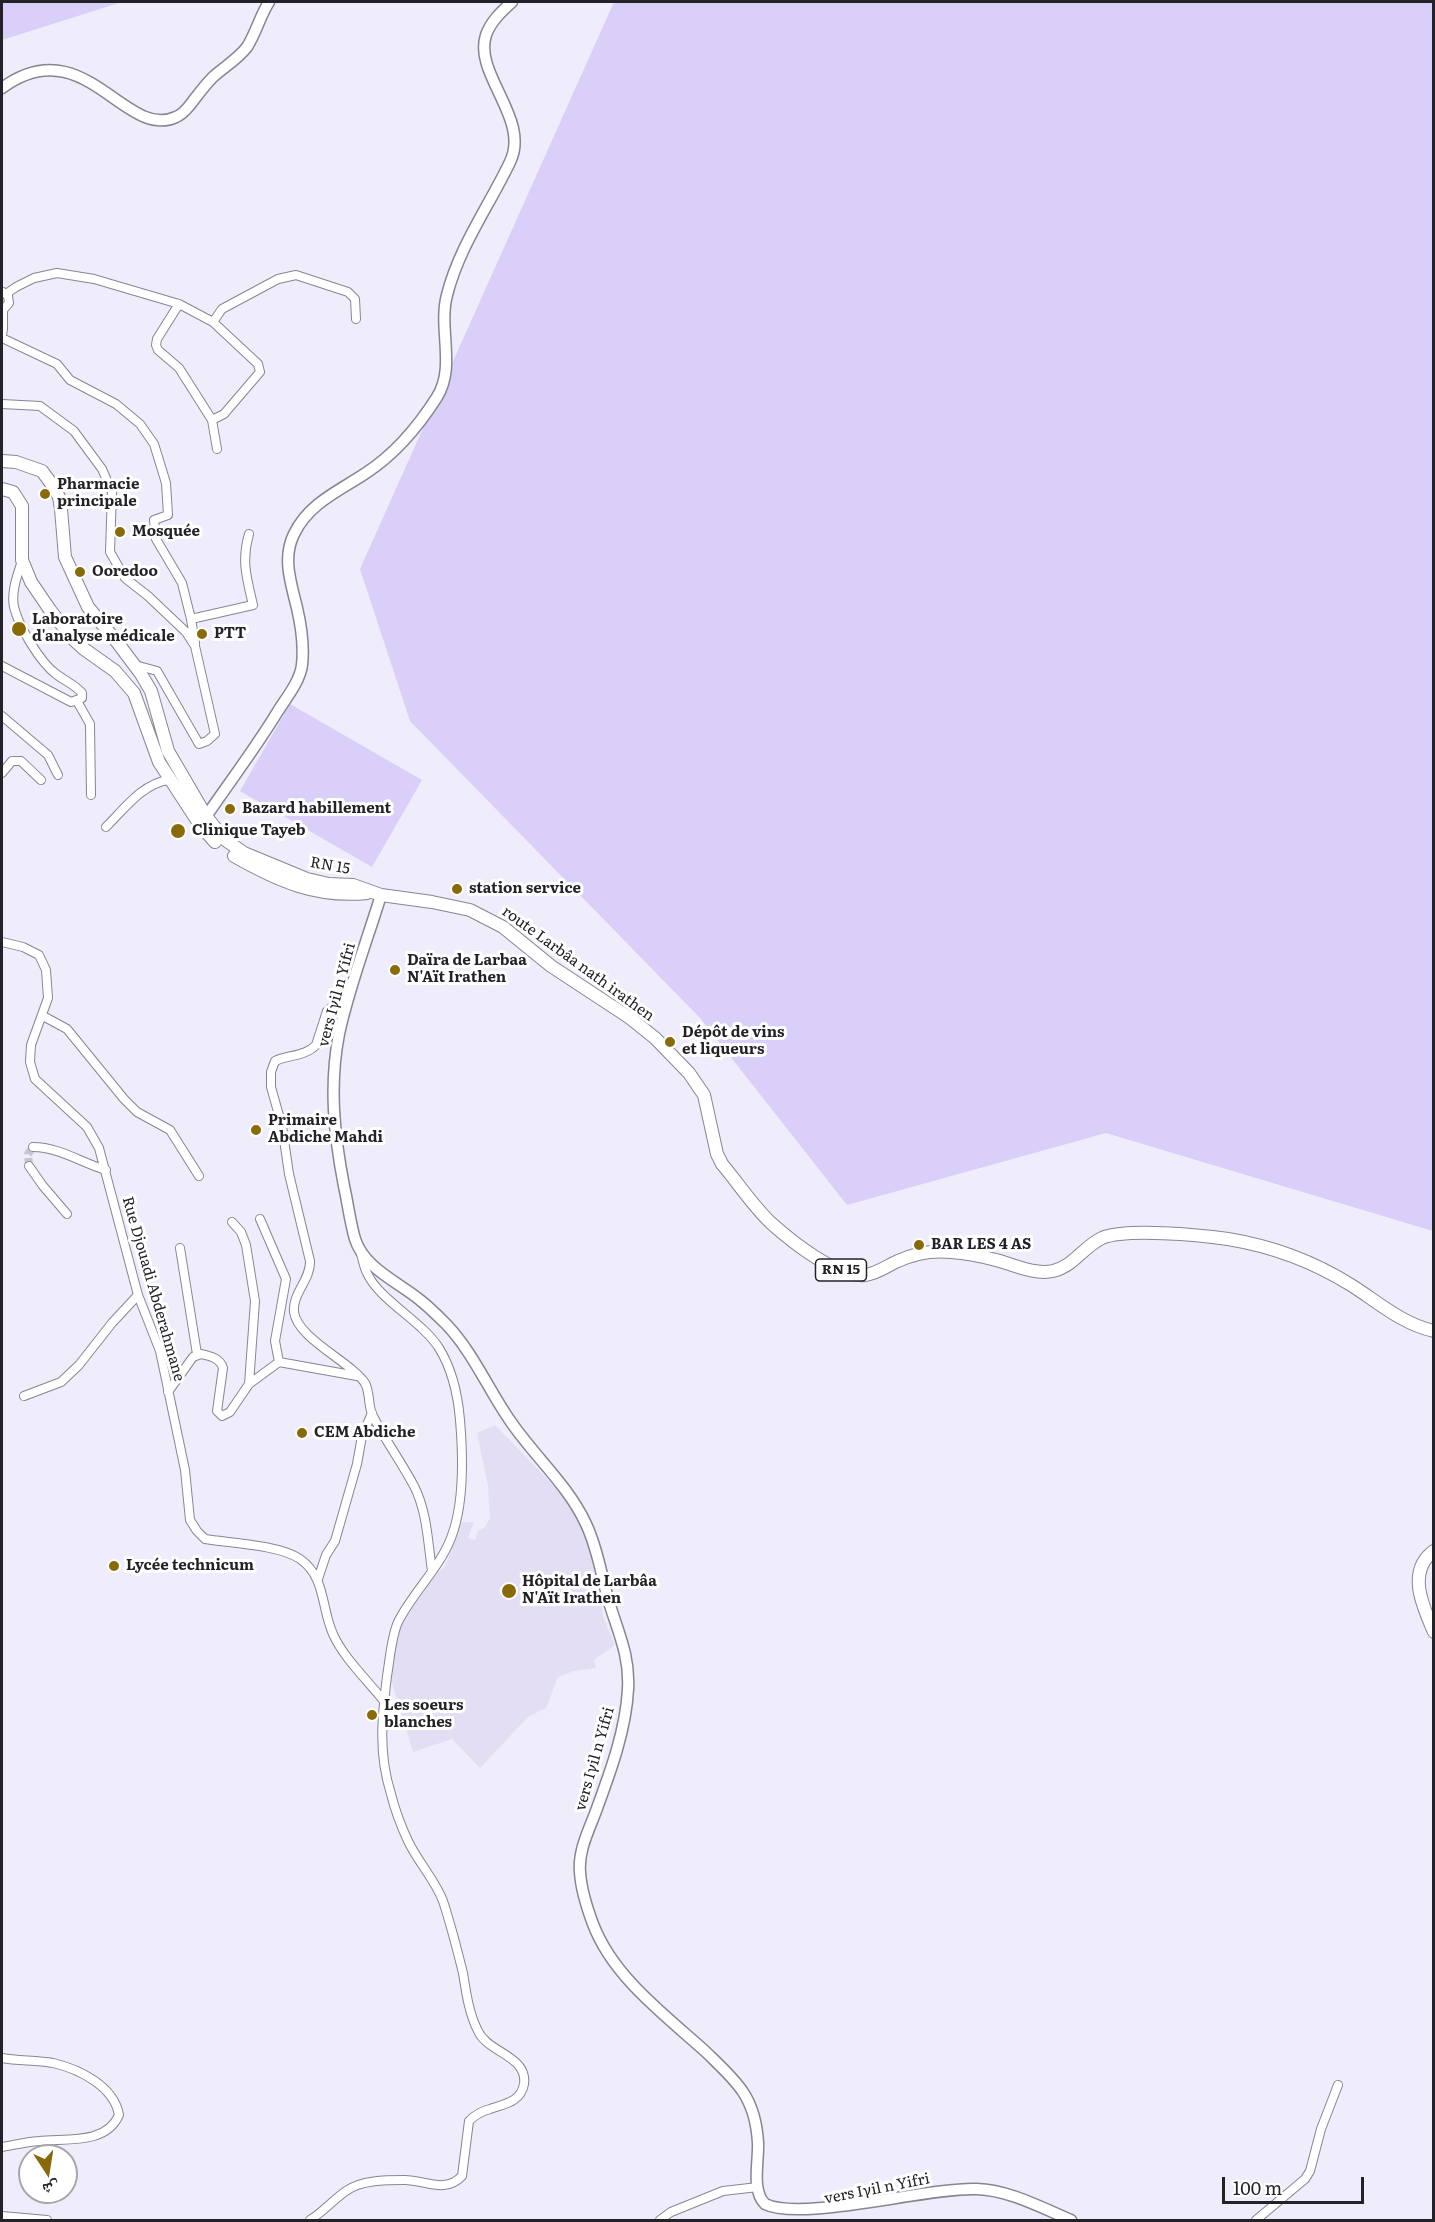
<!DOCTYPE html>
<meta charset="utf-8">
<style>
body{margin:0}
#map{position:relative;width:1435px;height:2222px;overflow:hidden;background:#efecfb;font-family:Literata,"Noto Naskh Arabic",serif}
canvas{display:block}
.frame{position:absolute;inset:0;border:3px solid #242228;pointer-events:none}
.north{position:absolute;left:18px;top:2144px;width:60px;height:60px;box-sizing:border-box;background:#fff;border:2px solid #a7a7a9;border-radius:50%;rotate:168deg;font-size:16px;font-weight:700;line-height:24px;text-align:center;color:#242228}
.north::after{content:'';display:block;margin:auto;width:21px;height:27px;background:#896a08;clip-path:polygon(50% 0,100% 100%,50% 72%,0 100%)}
.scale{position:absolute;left:1222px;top:2177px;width:142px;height:27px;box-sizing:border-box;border:3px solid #242228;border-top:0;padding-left:8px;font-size:18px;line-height:21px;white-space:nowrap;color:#242228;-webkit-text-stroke:4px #fff;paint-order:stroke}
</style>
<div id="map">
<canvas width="1435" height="2222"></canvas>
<div class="frame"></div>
<div class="north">ش</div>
<div class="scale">100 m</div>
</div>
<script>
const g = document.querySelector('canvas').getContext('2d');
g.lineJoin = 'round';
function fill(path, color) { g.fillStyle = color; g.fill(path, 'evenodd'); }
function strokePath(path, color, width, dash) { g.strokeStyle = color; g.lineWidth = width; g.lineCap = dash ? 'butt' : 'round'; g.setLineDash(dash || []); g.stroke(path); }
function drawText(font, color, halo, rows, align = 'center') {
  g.font = font + ' Literata,serif'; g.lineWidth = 6; g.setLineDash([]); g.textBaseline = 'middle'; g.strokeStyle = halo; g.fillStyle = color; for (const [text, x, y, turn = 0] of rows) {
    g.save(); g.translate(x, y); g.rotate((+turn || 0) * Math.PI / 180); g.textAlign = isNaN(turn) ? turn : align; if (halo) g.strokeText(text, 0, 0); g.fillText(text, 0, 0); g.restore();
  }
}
fill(new Path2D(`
 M495,1425l67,69 18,26 7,18 17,81 11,26 -21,15 2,8 -22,3 -16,6 -12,31 -18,9 -48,51 -28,-29 -39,13 -23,-76 8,-43 13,-31 17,-22 17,-13 17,-45h12l-6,16 7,2 3,-9 7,-4 5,-9 -2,-32 -11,-53z`), '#e4def5');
fill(new Path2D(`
 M2,2h120l-120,38z
 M614,2h819v1229l-327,-98 -259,72 -147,-187 -290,-297 -50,-152z
 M290,704l132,76 -50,87 -132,-76z`), '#d9cff8');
strokePath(new Path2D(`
 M29,1166l-1,-12 5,-7`), '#c6c4d1', 8, [8, 4]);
const minor = new Path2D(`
 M6,294l10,-7 18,-9 23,-5 37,6 85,25 34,18 45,42 2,8 -36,42 -12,6
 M179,304l-22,35 -1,6 2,5 21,18 33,52 5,29
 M2,311l7,-8 -1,-7 -5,-4
 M213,322l9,-13 56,-30 18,-4 52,17 7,7 1,20
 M2,335l1,-6v-18
 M2,338l55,26 13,16 46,24 24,20 14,20 12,39 2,32 -14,5 2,19 26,44 9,36 4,24
 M2,404l38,2 34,25 28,38 10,23 -2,60 15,26 23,18 38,36 9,14 20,88 -8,7 -8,3 -42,-73 -22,-6
 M191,619l62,-14c-6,-26 -12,-44 -4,-71
 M2,666l69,36 11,-4v-5c-8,-9 -17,-12 -26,-19 -16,-12 -37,-47 -42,-67 -3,-15 3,-31 8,-46
 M77,701l13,23 1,71
 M2,716l46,39 10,20
 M2,773l10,-12h9l20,19
 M106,827c18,-18 37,-44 63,-47
 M2,942l21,5 16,8 7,15 2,28 -17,47 -1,17 5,17 52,48 12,21 39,147 22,56 25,119 5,50 7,11 8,8c25,4 75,6 95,20 26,18 21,49 33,75 10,23 34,46 50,66
 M349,993l-22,18 -11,34c-10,11 -28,10 -41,16l-4,11v15l11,39 7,48 21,87c1,18 -18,33 -16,51 3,26 57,50 71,71 5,9 3,21 7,31 12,25 29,47 42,72 13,25 14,57 18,85
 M43,1016l24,13 57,70 13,13 33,18 29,46
 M33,1147c26,0 49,16 73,23
 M29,1166l14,20 24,28
 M260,1219l26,60 -11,62 4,21
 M232,1222l9,10 5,13 9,56 -6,83
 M180,1248l17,106
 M168,1392l25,-35 8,-3c9,2 19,4 22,14l-6,43 5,5 8,-4 19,-28 30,-22 78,14
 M24,1396l37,-14 18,-17 33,-42 26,-28
 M318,1579l8,-24 9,-14 22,-77 5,-28 10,-23
 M2,2058c16,3 34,2 51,5 26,6 61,23 66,52 -13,30 -53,23 -80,26 -13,1 -25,4 -37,6
 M2,2216l45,4
 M310,2220c13,-8 23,-20 36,-29 15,-11 40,-11 59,-11 20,0 40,14 57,-4l7,-55c6,-6 13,-10 21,-12 14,-5 31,-7 34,-25 4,-28 -36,-31 -46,-53 -9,-17 -12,-39 -15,-58 -6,-24 -12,-48 -20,-72 -8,-21 -25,-39 -35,-60 -7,-15 -13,-31 -17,-47 -13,-41 -9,-77 -4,-118 3,-17 4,-38 11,-54 15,-30 41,-53 53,-84 13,-33 12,-83 9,-118 -2,-24 -8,-51 -21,-72 -17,-27 -60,-48 -72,-75 -3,-5 -4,-13 -6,-19
 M660,2220l11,-8 52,-21 35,-4
 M1256,2220l49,-41 5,-8 11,-42 17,-44`);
const secondary = new Path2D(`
 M2,88c82,-60 123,53 174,29 5,-2 10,-7 14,-12 7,-9 14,-19 23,-28 11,-10 25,-18 34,-30 9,-14 13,-31 22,-45
 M203,821c25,-37 52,-72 75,-110 9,-14 22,-30 24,-46 2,-18 -1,-40 -5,-57 -6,-25 -15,-50 -3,-74 15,-31 45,-43 72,-61 29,-19 52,-46 71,-76 19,-30 1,-69 10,-102 12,-48 42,-89 63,-133 21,-43 -37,-88 -24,-127 5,-14 16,-24 26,-33
 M381,895c-14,46 -32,92 -42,139 -10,51 -5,101 5,152 4,18 6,36 11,53 9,29 43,43 65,61 9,7 18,16 26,24 27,28 43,67 65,98 24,35 57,63 75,102 12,25 15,51 23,78 9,30 21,54 19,87 -2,41 -18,84 -32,122 -7,19 -18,40 -16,61 1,18 7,36 13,52 20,53 72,91 113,128 12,12 27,25 37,40 10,15 14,33 15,51 1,18 -7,47 7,61 36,18 163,-17 212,-15 32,1 65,19 94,31`);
const primary = new Path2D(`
 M2,461l14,1 26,9 11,15 6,11 2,12 4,48 23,50 29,35 24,32 10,17 17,60 38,65 18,23 20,14 63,26 22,5 24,1 28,10 51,7 38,8 33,17 48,39 79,52 25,20 34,35 15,22 13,59 5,10c16,19 31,42 49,59 20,18 66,55 94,52 12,-1 23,-10 33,-14 17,-8 35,-11 53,-9 16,1 30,4 45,8 19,5 38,15 57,11 21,-5 30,-24 49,-33 24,-10 98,-3 126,1 43,7 86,23 123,46 27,17 51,39 83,46
 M2,489l11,3 9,14v54l9,22 19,28 23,29 11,10 31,22 19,22 25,69 41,63 15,17
 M234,856c44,25 82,42 133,37
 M1434,1551c-28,20 -11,56 0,81`);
strokePath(minor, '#888593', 10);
strokePath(secondary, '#888593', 13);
strokePath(primary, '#888593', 14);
strokePath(minor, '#fff', 8);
strokePath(secondary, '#fff', 10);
strokePath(primary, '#fff', 12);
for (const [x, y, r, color] of [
 [45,494,6,"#896a08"],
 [120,532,6,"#896a08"],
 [80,572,6,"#896a08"],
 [19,629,8,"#896a08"],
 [202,634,6,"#896a08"],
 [230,809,6,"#896a08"],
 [178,831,8,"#896a08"],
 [457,889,6,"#896a08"],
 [395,970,6,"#896a08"],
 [670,1042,6,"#896a08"],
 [256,1130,6,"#896a08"],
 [919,1245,6,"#896a08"],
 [302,1433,6,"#896a08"],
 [114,1566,6,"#896a08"],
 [509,1591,8,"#896a08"],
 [372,1715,6,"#896a08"]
]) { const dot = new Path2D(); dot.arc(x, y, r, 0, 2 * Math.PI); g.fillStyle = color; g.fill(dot); strokePath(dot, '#fff', 2); }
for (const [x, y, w] of [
 [841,1270,51]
]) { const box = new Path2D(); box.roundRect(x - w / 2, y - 11, w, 22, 4.5); g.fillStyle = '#fff'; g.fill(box); strokePath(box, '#242228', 1.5); }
drawText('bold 14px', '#242228', null, [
 ["RN 15",841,1270]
]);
drawText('bold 15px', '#242228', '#fff', [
 ["Pharmacie",57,485],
 ["principale",57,502],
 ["Mosquée",132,532],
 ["Ooredoo",92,572],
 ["Laboratoire",32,620],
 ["d'analyse médicale",32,637],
 ["PTT",214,634],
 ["Bazard habillement",242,809],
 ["Clinique Tayeb",192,831],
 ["station service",469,889],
 ["Daïra de Larbaa",407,961],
 ["N'Aït Irathen",407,978],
 ["Dépôt de vins",682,1033],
 ["et liqueurs",682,1050],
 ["Primaire",268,1121],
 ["Abdiche Mahdi",268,1138],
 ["BAR LES 4 AS",931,1245],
 ["CEM Abdiche",314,1433],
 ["Lycée technicum",126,1566],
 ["Hôpital de Larbâa",522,1582],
 ["N'Aït Irathen",522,1599],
 ["Les soeurs",384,1706],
 ["blanches",384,1723]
], 'left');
drawText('15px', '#242228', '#fff', [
 ["RN 15",330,866,10],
 ["route Larbâa nath irathen",578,964,36],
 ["vers Iγil n Yifri",337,995,-75],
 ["Rue Djouadi Abderahmane",153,1289,74],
 ["vers Iγil n Yifri",595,1759,-74],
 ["vers Iγil n Yifri",877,2189,-11]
]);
</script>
